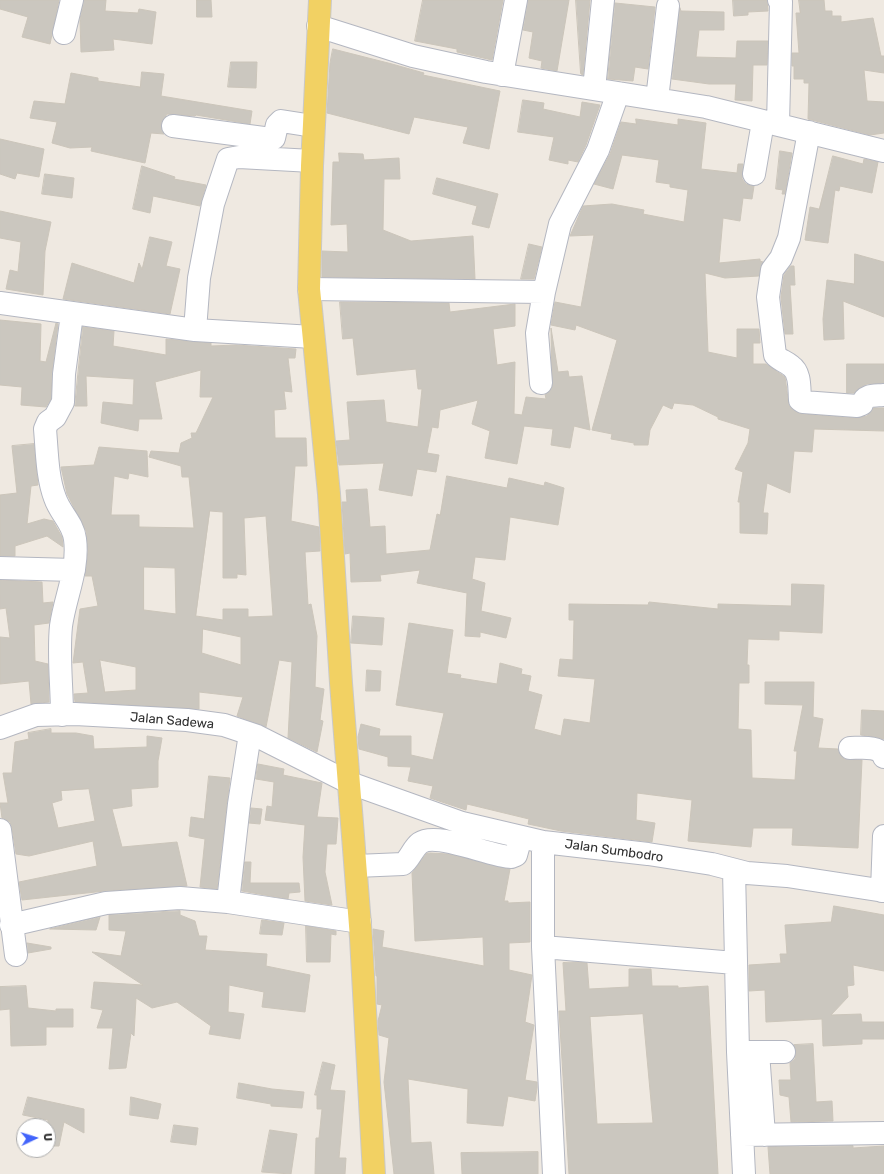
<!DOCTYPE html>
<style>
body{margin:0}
#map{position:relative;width:884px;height:1174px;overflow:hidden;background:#efe9e1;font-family:Rubik,sans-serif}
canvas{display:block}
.north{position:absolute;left:16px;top:1118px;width:40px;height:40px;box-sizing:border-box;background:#fff;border:1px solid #ababab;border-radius:50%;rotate:86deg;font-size:11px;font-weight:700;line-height:16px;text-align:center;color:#2e2e2e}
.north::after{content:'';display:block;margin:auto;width:14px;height:18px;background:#4264fb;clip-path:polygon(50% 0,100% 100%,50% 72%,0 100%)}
</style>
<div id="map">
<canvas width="884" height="1174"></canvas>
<div class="north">U</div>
</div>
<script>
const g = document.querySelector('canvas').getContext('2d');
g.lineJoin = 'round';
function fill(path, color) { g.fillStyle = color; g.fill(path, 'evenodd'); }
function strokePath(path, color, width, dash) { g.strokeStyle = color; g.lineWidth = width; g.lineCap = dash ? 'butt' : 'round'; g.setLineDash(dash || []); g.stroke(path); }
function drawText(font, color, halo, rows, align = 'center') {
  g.font = font + ' Rubik,sans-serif'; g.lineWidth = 3; g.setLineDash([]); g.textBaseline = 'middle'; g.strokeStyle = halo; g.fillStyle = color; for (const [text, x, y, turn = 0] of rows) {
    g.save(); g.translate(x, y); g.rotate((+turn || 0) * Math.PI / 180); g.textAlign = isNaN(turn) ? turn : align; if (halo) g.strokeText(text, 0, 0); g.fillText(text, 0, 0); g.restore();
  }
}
const building = new Path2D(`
 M0,0h59l-9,44 -28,-7 6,-20 -28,-8z
 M84,0h22l-1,11 33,2 1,-4 17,3 -4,32 -39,-5 1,11 -33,2 -1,-32z
 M197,0h14l1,17h-15z
 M423,0h80l-11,60 -35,-8v-3l-42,-8z
 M528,0h41l-12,71 -16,-3 1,-7 -13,-3 4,-26 -10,-2z
 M576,0h14l-7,75 -2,-1z
 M733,0h34l1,11 -20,1v3l-14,1z
 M799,0h25l1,11h7v5h9v6l32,-4 8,38h3v17l-20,-3 3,31 17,1v31l-14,2 -62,-16 1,-36h-5v-4h-10v-13h-2v-13h7l-3,-40h4z
 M615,3l40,4 -7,62 -13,-2 -2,14 -25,-2z
 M680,8l1,3 43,1v18h-25l-3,27 40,1 1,-17h31l-1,24h-14l-1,36 -17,-1 1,-16h-27l-37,-5z
 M333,49l59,15 32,9 -1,2 77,16 -11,58 -26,-6 5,-16 -54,-10 -5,17 -82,-21 3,-50z
 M231,62h26l-1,26 -28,-1z
 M142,72l22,2 -3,22 91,15 -2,13 -54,-9 -1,1 -28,-2 -6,10 3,10 -13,-1 -6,30 -54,-12 1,-4 -22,1 -18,-5 5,-21 -27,-4 4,-17 31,3 6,-31 27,5v3l42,6z
 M523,100l21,3 -1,6 37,8 2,-15 18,3 -14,40 -8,17 -10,-2v4l-19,-4 5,-23 -36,-5z
 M636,119l42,6v-6l28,4 -5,46 36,4 1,-9h5l-1,15 4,5 8,2 -2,13 -9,-1 -3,23 -17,-3 -4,45 41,-4v2l3,1 -4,14 -34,2 -20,-5 3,79 29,6v-29h22l1,14h-7v21h13l19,13 4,29 7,6 6,2 54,4 11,-2 7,-8h10v23l-70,-2 -2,23 -18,-1 -4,42 -23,-10 -4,30h5l-1,21 -27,-1v-31h-2l5,-30 -8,-3 13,-26 2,-14 -32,-10v-2l-25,-12 -19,-2 -2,6 -9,-4 -13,25 -2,15h-14v-2l-23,-4 1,-5 -20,-4 25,-90 -41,-15 -1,5 -24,-5 4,-23 26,5 13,-72 -24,1 13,-30 29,-2 32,6 -1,4 41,8 4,-32 -18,-3v-3l-14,-2 3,-22 -37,-5 -9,34 -19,-5 16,-30 11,-32 15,2z
 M0,139l44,10 -5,28 -22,-4 -2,6 -15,-5z
 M780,151l12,2 -7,41h-3l1,-4 -7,-1z
 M339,153l24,1 1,6 35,-2 1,21h-16l-1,51 28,11 62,-5 2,43 -153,-2v-26l26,1 -1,-28 -16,1 2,-63h6z
 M833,156l30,8 1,-5 14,3 -6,31 -32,-7 -1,5 -4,-1 -7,53 -23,-3 5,-33 9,2z
 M142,166l33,11 -1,2 32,6 -6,21 -47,-10 -3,17 -17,-4z
 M45,174l29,4 -2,20 -30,-4z
 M437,178l61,16 -9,34 -17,-4 5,-18 -44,-12z
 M0,211l51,11 -6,29 -2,44 -37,-6 4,-19 8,2 3,-30 -21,-4z
 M150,237l22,5 -6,24 14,3 -10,45 -107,-15 9,-36 62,20 5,-20 3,6z
 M529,244l13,3 -8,32h-13z
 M855,254l29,8v55l-41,-16 1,38 -20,1 -1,-21 4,-39 27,4z
 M791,266h3l1,19h-5l3,49h-8l-4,-37 3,-22z
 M340,302l109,1 1,9 65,-8v22l-22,3 4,36 18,-3 -1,52 8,1 4,-18 20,2 -1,-5 7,-6 -1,-60 7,44 10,-1 1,6 13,-1 8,54 -16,-4 -4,22 -19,-3 2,-16 -29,-3 -7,38 -32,-6 5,-27 -18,-7 6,-24 -38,10 -2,18 -6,-1 -5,26 12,2 -3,17 -19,-3 -5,27 -33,-6 5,-27 -45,2 -3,-24 14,-1 -3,-38 37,-2 2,22 32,5 4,-38h-4l-2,-20 -59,6 -4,-37 -10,1z
 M0,320l41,4 -1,37 6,1 10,-39 2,1 -6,48 -1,27 -5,8 -25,-2 1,-18 -22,-2z
 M83,327l31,4 -1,15 53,9v-16l45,4v3l25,-1 60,4 -1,9h-7l4,34 -8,-1 2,18 -12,1 1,28h31l1,28h-12l-4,55 28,6 1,24 -15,1 3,53 3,-1 6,32 -2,51 9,2 -4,31 3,1 -6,31 -29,-14 4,-76 -13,-2 -13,67 -29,-11 6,-19 -44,-5v17l-124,-7 -1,-8 14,-1 -5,-31 -10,1 7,-54 18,-3 -6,-30h-7l3,-25 -2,-20 -19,-37 -6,-27 33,-2 5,-18 48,4 1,26 -19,-4 -1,6 -14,-3 -3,39h28v12l55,1 -5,-51h-7l-1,-11 -32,-9 2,-6 28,2 2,-10 11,-5 -1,-5h5l17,-36h-13l1,-27 -46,12 7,37h-23l-1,12 -37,-8 2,-21 30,3 1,-26 -48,-3 1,30h-12zM210,511l13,1v66h14v-4l9,1 -2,-57 22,-2 7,100 -25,1v-8h-25v11l-27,-4zM144,567l31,1 1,46 -32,-4zM203,629l38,8v28l-39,-12zM100,660l36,7v23l-31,2z
 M847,364h37v19l-17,1 -8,4 -5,5h-7z
 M34,444l4,41 -7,1 -4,38 17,-5 9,2 9,16 1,10 -16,-11 -32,10v10h-15v-61l17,-2 -5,-47z
 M447,476l60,12 2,-10 35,8 1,-4 19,6 -6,37 -48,-8 -5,43 -30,-3 -3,22 13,4 -4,28 30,7 -5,20 -26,-6v5l-15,-1 2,-43 -50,-10 3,-13 -40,5 1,6 -30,1 -1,-29 -5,1 -3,-52h5l-1,-12 21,-1 3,38 15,-1 1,28 44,-4 7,-36 3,1z
 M0,580l42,2 1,21 10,-1 -4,21 -15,2 1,36 13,3 1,38 -18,2 -2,-23 -29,3v-47l10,1 -4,-30 -6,1z
 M792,584l32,1 -2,48 -43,-2v9l-31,-1 -1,26h2v18h-10l-1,46 13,1 1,48 43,2 2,-29h-3l9,-46 -38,-1v-22h49l-1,35 10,2 -5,29 20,1 2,6 4,4 18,1 -4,88 -66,-3 1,-17h-40l-2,19 -63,-6 4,-41 -55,-7 -1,27 19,3 -3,19 -91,-11 -33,-7 1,-5 -62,-15 -1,6 -36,-12 3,-12 -25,-5 3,-14 -23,-1v-9l-29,-8 -1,-12 3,-13 19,5 -1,7h32v19l22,5 11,-47 -48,-8 13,-82 44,7 -6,43 14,2 -1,3 37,6 3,-21 22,6 -1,5 10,2 -3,15 14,4 -8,34 27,7 3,-17 26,4 5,-44 -37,-3 2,-17 13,1 1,-40h-5v-16l79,1 1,-3 69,7v-5l73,2z
 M353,616l31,2 -2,27 -31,-2z
 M367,670l14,1 -1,20h-14z
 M862,710l22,1v28l-8,-2 -15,-2z
 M51,729v4h25l17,3 1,13 53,-2v-11l15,2 -4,23v26l-27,2 1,17 -20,3 10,38 55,-5 10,44 -82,5 -83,9 -3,-18 78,-16 -4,-25 -64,15 -13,-2 -4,-26 -2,-6 -8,-4 -2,-15h8l-5,-30h9l3,-31 14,-3 -1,-6zM89,789l6,32 -37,7 -6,-25 10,-3 -1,-9z
 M258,764l26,5 -1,6 39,8 -5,34 21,1 -2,26h-9l-2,28 7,33 -27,-4 -2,-44 2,-32 -40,-5 2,-14 5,1 2,-25 -18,-3z
 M209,776l21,2 -13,111 -17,-2 5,-48 -16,-3 2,-19 13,2z
 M251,808l11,1 -2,15 -11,-1z
 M430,853l18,1 62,15 -6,32h4v2l22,-1v40l-21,1v27l23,5 -7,47 9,3 -9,55 12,2v6l-2,13 -27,-5 -5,30 -36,-3 1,-34 -60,-10 3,64 20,-1 3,32h-40l-10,-92 5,-44 -10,-3 -1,-14 4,-16 -5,-1v-28h-1l-3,-47 11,2 -2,16 102,19 -1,-29 -68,4 -3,-68 14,-19z
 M245,862h6l-1,21h49l1,9 -11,1 -1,6 -46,-8z
 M834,906l50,9v56l-31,-6 1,20 -7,1 1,11 -17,18 30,-1 1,8h22v17h-22v5l-39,2 -1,-27 -56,3 -1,-32 -16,1v-26l32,-2 -1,-9h7l-2,-29 46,-3z
 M180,911v4l15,6 4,15h8l-2,14 62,4 -1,12 44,9 -5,37 -43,-5 2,-15 -35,-7 -1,27 16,2 -4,25 -31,-5 2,-8 -34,-24 -25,6 -16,-10 -2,38 -3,-3 -5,35 -17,1 4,-41h-16l6,-18 -12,-2 3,-26 49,3 -51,-33 29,4 5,-25 -17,-1v-15z
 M100,917l-4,13 -46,-1z
 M262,920l22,3 -2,12 -22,-1z
 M306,926l30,5v4l-5,-1 -1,28h-23z
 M27,943l24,4v2l-23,4z
 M575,962l12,1 2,26 40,-2v-18h22l1,17h26v2l30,-2 10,188h-149l-10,-163h7l-3,-48zM643,1014l10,109 -56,1 -7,-107z
 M26,986l2,22 28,3v-2h17v18h-27v18l-35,1 -1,-37 -10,1v-23z
 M813,1044l3,58 16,-1 1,20 -42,1 -2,-25 -9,-2 -1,-15h12l-1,-17 5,-4 1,-7 -2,-7z
 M323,1062l12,3 -5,25 15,1 -6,67h7l-1,16h-30l1,-36h3l3,-29h-5v-14h-2z
 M239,1083l33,6 32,3 -2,16 -31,-2v-2l-34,-6z
 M28,1097l56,12v24l-20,-11 -5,24h-11v-26l-25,-5z
 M131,1097l30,7 -3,15 -28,-4z
 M174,1125l24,3 -2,17 -25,-3z
 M270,1130l27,4 -6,40 -29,-2z
 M853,1146v2l31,-2v28h-114l-2,-27z
 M538,1152v22h-76l-1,-21z`);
fill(building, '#cbc7bf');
strokePath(building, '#cbc5ba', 1);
const minor = new Path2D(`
 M318,26l95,30 73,16 220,35 178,44
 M64,33l8,-33
 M502,75l14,-75
 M594,89l9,-89
 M657,99l11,-93
 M778,124l3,-122 -2,-2
 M173,126l98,13 3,-1 3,-13 4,-4 32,5
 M809,132l-20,106 -8,20 -9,12 -4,27 7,58c4,5 10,6 16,11 10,7 8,22 9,34l3,2 54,4 5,-2c3,-10 13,-8 22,-9
 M754,174l9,-52
 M309,289l235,3
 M0,303l195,27 118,7
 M195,330l4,-52 14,-74 15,-45 11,-2 73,4
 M541,383l-4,-50 7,-41 16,-68 38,-74 20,-57
 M0,568l74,2
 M62,715c0,-29 -4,-60 -1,-89 4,-29 18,-57 14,-87 -2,-16 -15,-26 -20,-41 -8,-21 -8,-47 -10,-69l3,-7 7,-5 8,-15 1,-28 8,-60
 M0,728l36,-13 39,-1 112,6 37,5 33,11 93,47 112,40 81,19 105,12 64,10 35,9 40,3 97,15
 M850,748c10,0 30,-3 34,9
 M0,830l16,125
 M543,842v105l11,227
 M356,866l47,-2c7,-5 10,-16 17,-21 17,-12 71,14 91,14l5,-2 5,-18
 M734,870l4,182 6,122
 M882,891l2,-55
 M228,902l11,-98 11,-70
 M11,925l95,-22 74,-5 48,4 132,20
 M543,947l192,16
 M743,1052h41
 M758,1052l6,83
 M742,1135l142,-2`);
const major = new Path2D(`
 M320,0l-8,166 -3,123 20,205 12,189 20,255 13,236`);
strokePath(minor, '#b4b7c1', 24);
strokePath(major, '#c9c9c9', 24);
strokePath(minor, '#fff', 22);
strokePath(major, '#f2d163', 22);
drawText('13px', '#2e2e2e', '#fff', [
 ["Jalan Sadewa",172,721,5],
 ["Jalan Sumbodro",614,851,8]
]);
</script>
